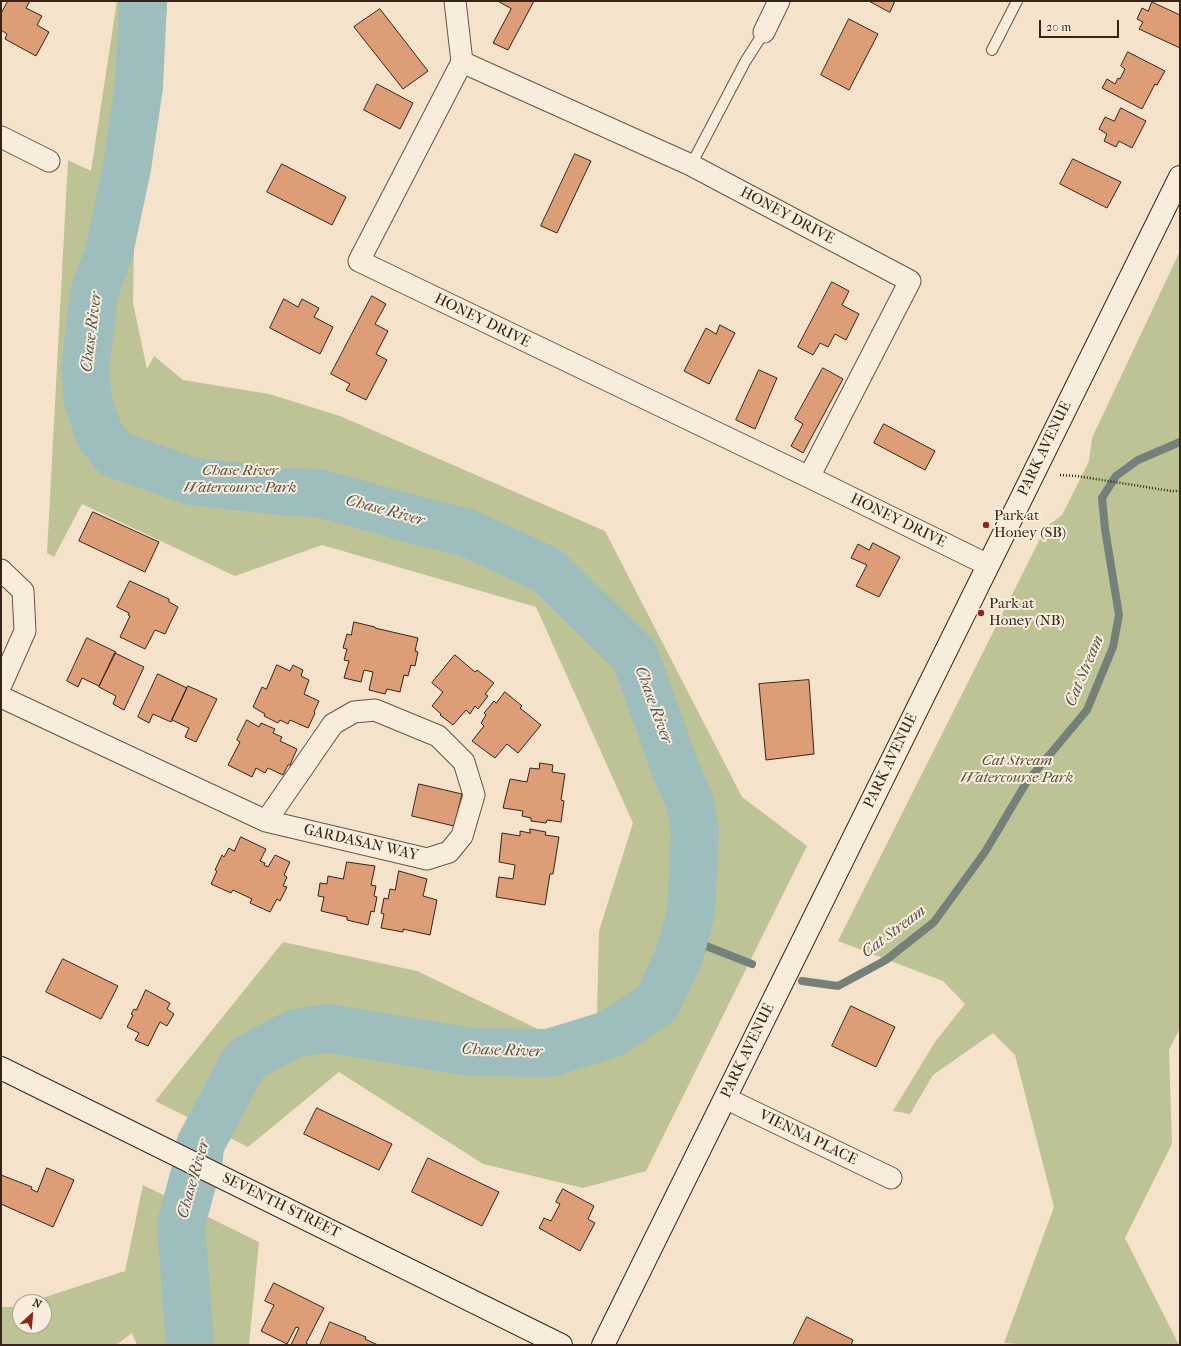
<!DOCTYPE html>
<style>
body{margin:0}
#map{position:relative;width:1181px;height:1346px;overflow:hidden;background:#f4e3ca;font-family:"IM FELL French Canon",serif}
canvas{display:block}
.frame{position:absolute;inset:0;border:2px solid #372419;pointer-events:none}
.north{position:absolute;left:12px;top:1294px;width:40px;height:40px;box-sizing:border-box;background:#f8eddd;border:1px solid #ab9d8f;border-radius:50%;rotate:26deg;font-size:11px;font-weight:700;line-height:16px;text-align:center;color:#372419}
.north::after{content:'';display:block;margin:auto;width:14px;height:18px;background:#8f2418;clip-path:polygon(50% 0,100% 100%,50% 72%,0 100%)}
.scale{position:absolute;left:1039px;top:20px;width:80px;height:18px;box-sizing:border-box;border:2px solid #372419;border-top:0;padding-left:5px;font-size:12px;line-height:14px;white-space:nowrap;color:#372419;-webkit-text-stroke:3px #f8eddd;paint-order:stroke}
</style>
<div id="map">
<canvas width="1181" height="1346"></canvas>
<div class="frame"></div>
<div class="north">N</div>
<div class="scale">20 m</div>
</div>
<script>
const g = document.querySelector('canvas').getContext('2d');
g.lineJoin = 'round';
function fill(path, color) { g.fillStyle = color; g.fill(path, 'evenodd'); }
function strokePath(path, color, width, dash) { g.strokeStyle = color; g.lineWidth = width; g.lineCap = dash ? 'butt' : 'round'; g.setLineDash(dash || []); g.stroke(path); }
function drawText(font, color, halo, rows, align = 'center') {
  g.font = font + ' "IM FELL French Canon",serif'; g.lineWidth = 4; g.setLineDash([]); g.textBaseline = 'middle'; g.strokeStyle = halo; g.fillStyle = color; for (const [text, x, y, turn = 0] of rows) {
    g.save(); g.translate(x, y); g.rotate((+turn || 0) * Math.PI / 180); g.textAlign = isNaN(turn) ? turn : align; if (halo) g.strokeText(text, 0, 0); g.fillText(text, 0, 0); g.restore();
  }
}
fill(new Path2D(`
 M117,1h49l1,10 -32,182 -2,110 14,66 7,-13 29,24 86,14 71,22 265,115 137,266 65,49 -161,325 -63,17 -100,-24 -144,-92 -91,75 -93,-46 128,-159 134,29 179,86 3,-126 34,-108 -97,-216 -214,-62 -87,31 -153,-72 -28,53 -7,-4 21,-393 23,11z
 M1180,251v777l-11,22 3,94 -47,94 54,107h-148l-27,-2 50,-136 -39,-152 -22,-22 -60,42 -23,39 -17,-3 42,-69 30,-38 -22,-23 -105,-40 208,-414 16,-12 27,-54 3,-23z
 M143,1185l116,57 -10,103h-112l-5,-12 -16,12h-115v-38h13l6,-2v21h24v-24h-14l95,-31z`), '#bec395');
strokePath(new Path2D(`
 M685,935l21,11 46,18
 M802,981l36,5 48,-26 48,-38 51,-70 41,-69 61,-73 26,-63 6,-32 -14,-86 -3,-31 14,-22 22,-16 42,-18`), '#75807b', 8);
strokePath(new Path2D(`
 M143,1l-4,85 -12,82 -18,84 -15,42 -9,76 3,31 11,33 16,20 76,27 97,11 31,1 93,26 56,14 79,37 88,86 42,117 13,29 5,28 -4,83 -12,43 -22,47 -46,31 -62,19 -78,-1 -144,-24 -34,6 -48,26 -45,85 -1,13 -18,66 9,121`), '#9ebdbd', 48);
const building = new Path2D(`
 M8,1h22l-4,7 16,8 -5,9 12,7 -13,24 -31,-17 2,-5 -6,-4v-16z
 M498,1h36l-26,49 -15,-7 18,-34z
 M869,1h26l-5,11z
 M1152,2l28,13v33l-41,-19 4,-7 -6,-3 5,-11 6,3z
 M380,9l48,62 -25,18 -49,-62z
 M849,19l29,15 -29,56 -28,-15z
 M1128,52l37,19 -8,14 -2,-1 -13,25 -40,-21 5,-9 8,5 3,-6 2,1 5,-10 -4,-3z
 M377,84l36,19 -13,26 -36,-19z
 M1121,108l25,13 -14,27 -13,-7 -3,6 -12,-6 3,-7 -8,-5 6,-12 9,4z
 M575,154l16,7 -34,72 -16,-7z
 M1073,159l48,23 -14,26 -47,-24z
 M282,164l64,33 -14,28 -65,-33z
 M832,282l17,9 -7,14 17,9 -13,26 -11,-6 -7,13 -8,-4 -7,12 -15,-8z
 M372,296l14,8 -11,20 13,7 -12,23 11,6 -21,40 -20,-10 4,-6 -19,-10z
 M284,299l14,8 4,-8 17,9 -5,9 19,10 -13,27 -50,-26z
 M720,325l15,8 -26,51 -25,-13 22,-43 10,6z
 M823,368l20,11 -40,74 -12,-7 12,-22 -8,-5z
 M759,370l18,8 -22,51 -19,-9z
 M884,424l51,27 -10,19 -51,-27z
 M93,512l66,30 -14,30 -66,-31z
 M873,543l27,14 -21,40 -23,-11 11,-21 -16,-7 7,-14 11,6z
 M130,581l39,18v3l9,5 -13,27 -10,-4 -10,19 -25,-12 10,-21 -2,-1 1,-2 -12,-6z
 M354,622l21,5v1l43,10 -3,13 3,1 -3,14 -4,-1 -3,11 -4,-1 -4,17 -13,-3 -2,5 -16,-4 4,-18 -9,-2 -3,12 -17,-4 5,-17 -5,-1 3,-11 -4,-1 4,-14 4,1z
 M87,638l29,14 -17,34 -17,-8 -4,9 -11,-6z
 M115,653l29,14 -20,43 -11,-6 3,-8 -17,-9z
 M455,655l20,17 2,-2 17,13 -9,11 3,2 -10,13 -3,-3 -5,8 -4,-4 -13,15 -13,-10 1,-1 -9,-8 11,-14 -11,-9z
 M277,665l13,6 3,-6 10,5 -2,6 8,4 -5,14 15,7 -5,11 1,1 -7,15 -18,-8 -2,4 -8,-4 -2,3 -14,-7 1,-2 -12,-7 9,-20 4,2z
 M158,674l29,14 -16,34 -18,-8 -4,9 -11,-6z
 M809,680l5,74 -48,6 -7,-76z
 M188,686l29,13 -21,43 -11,-5 4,-9 -17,-8z
 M505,692l17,14 -2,2 21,17 -23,28 -11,-9 -12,14 -23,-17 12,-15 -3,-3 5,-8 -2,-2 10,-12 2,2z
 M247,720l12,7 2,-4 14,6 -2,4 9,4 -2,4 17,8 -7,16h-2l-5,10 -15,-7 -3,5 -9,-5 -4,9 -24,-12 12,-23 -3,-2z
 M540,763l13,2 -1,7 13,2 -4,26 3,1 -3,21 -14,-2 -1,3 -15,-2v-3l-9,-2 1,-5 -20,-3 7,-29 17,3 3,-14 9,1z
 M419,784l43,10 -8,32 -42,-10z
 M530,829l16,3 -1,3 14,2 -6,37h-3l-5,31 -49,-8 3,-20 14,2 2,-14 -16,-3 3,-29 18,3v-5l10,2z
 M241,837l25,12 -6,12 5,2 -1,2 4,2 7,-12 15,7 -6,13 3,2 -4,9 4,1 -7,14 -3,-2 -7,13 -20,-9 2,-4 -19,-9 -2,3 -20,-9 6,-13 -2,-1 7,-15 2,2 5,-9 5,3z
 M347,862l28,4 -4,19 5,1 -2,10 3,1 -3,15 -3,-1 -3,14 -21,-5v-3l-26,-6 3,-14 -6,-1 2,-13 7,1 1,-8 15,3z
 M399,871l28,8 -4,17 14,4 -7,35 -27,-6v3l-22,-4 3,-14 -3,-1 3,-15 4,1 2,-10 5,1z
 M63,959l55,27 -17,33 -55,-27z
 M146,990l24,13 -3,6 7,5 -7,12 -7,-4 -12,24 -13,-6 4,-7 -12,-6 6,-12 -2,-1 3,-5 2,1z
 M851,1006l44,21 -19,40 -44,-21z
 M317,1108l75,36 -13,26 -75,-36z
 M428,1158l71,34 -17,34 -70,-34z
 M47,1168l27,12 -21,47 -52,-23v-29l31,12 -1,2 6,3z
 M563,1189l31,17 -6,13 7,4 -15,28 -41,-23 5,-10 7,3 9,-17 -4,-2z
 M274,1283l50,25 -18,35 3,2h-18l8,-17 -3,-1 -9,17 -26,-13 13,-26 -9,-4z
 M807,1317l46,23 -2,5h-58z
 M330,1322l36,15 -1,2 13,6h-58z`);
fill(building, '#dc9d77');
strokePath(building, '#372419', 1);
const lane = new Path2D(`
 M992,50l25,-49
 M691,165l54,-103 19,-30`);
const street = new Path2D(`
 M455,1l7,61 -103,199 450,216 179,88
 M764,32l15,-31
 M462,62l229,103 219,116 -101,196
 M1,137l48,24
 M1,570l22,21 2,40 -24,54
 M1,697l265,124 161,38 22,-7 13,-16 12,-41 -10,-33 -26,-26 -63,-26 -21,2 -21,12 -67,97
 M725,1098l166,80`);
const secondary = new Path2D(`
 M1,1068l560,277
 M603,1345l577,-1168`);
strokePath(lane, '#665445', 12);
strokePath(street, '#665445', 23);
strokePath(secondary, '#372419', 24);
strokePath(new Path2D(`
 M1060,475l17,1 94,15h9`), '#372419', 2.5, [1, 2]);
strokePath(lane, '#f8eddd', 10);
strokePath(street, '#f8eddd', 21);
strokePath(secondary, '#f8eddd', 22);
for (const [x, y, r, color] of [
 [986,525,4,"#8f2418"],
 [981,613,4,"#8f2418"]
]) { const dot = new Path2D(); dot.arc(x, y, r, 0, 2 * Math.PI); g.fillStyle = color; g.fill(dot); strokePath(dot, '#f8eddd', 1.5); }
drawText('15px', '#372419', '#f8eddd', [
 ["HONEY DRIVE",787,216,28],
 ["HONEY DRIVE",482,321,26],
 ["PARK AVENUE",1045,449,-64],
 ["HONEY DRIVE",898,521,26],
 ["PARK AVENUE",891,761,-64],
 ["GARDASAN WAY",361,843,13],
 ["PARK AVENUE",748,1051,-64],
 ["VIENNA PLACE",808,1138,26],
 ["SEVENTH STREET",281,1206,26]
]);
drawText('italic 15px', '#594c38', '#f8eddd', [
 ["Chase River",240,471],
 ["Watercourse Park",240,488],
 ["Cat Stream",1017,761],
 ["Watercourse Park",1017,778]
]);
drawText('15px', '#372419', '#f8eddd', [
 ["Park at",994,516],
 ["Honey (SB)",994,533],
 ["Park at",989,604],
 ["Honey (NB)",989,621]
], 'left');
drawText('italic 16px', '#56524a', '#f8eddd', [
 ["Chase River",92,332,-83],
 ["Chase River",385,511,15],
 ["Cat Stream",1085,671,-67],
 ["Chase River",653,705,70],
 ["Cat Stream",894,932,-37],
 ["Chase River",502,1051,2],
 ["Chase River",194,1179,-74]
]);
</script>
